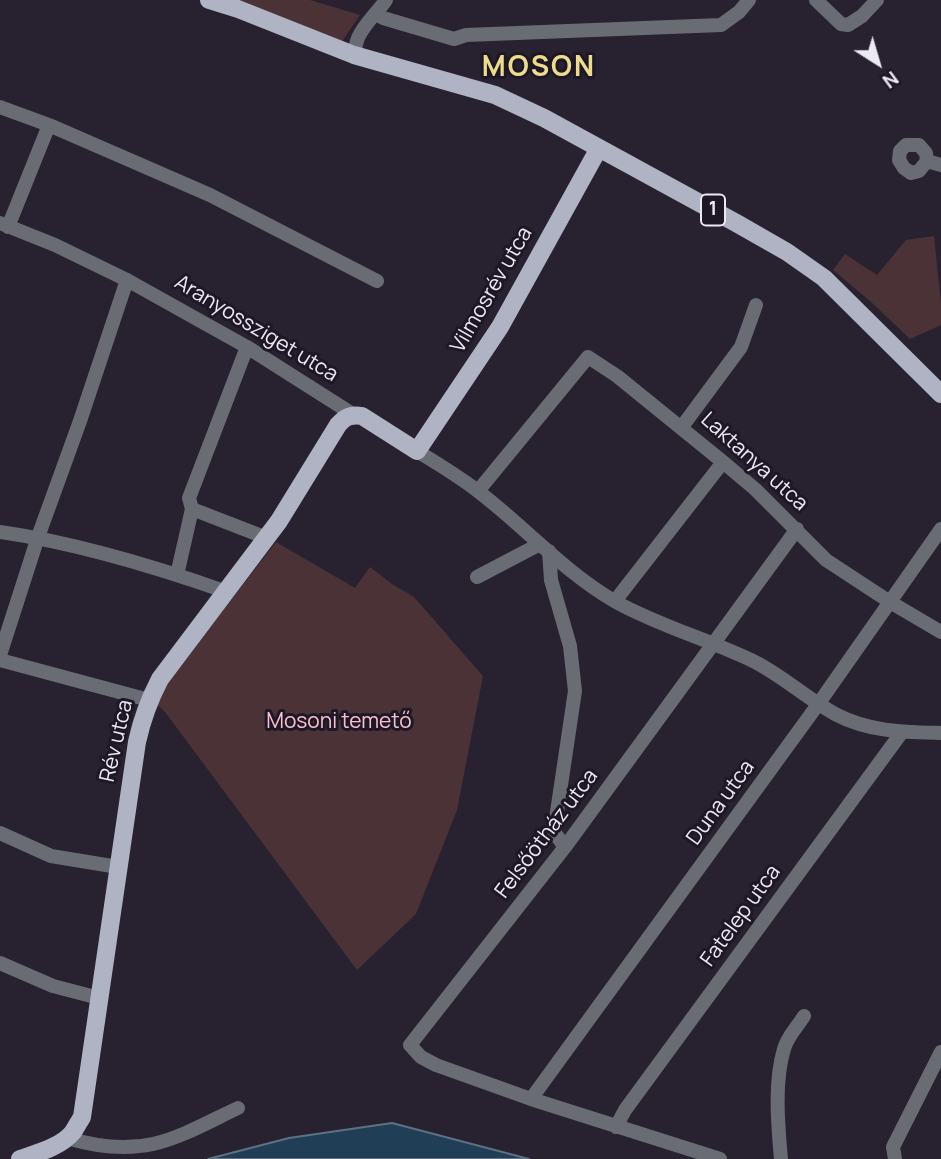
<!DOCTYPE html>
<meta charset="utf-8">
<style>
body{margin:0}
#map{position:relative;width:941px;height:1159px;overflow:hidden;background:#282230;font-family:Manrope,sans-serif}
canvas{display:block}
.north{position:absolute;left:843px;top:28px;width:70px;height:70px;-webkit-text-stroke:5px #1e1826;paint-order:stroke;rotate:143deg;font-size:19px;font-weight:700;line-height:28px;text-align:center;color:#ede9f3}
.north::after{content:'';display:block;margin:auto;width:24px;height:32px;background:#ede9f3;clip-path:polygon(50% 0,100% 100%,50% 72%,0 100%)}
</style>
<div id="map">
<canvas width="941" height="1159"></canvas>
<div class="north">N</div>
</div>
<script>
const g = document.querySelector('canvas').getContext('2d');
g.lineJoin = 'round';
function fill(path, color) { g.fillStyle = color; g.fill(path, 'evenodd'); }
function strokePath(path, color, width, dash) { g.strokeStyle = color; g.lineWidth = width; g.lineCap = dash ? 'butt' : 'round'; g.setLineDash(dash || []); g.stroke(path); }
function drawText(font, color, halo, rows, align = 'center') {
  g.font = font + ' Manrope,sans-serif'; g.lineWidth = 6; g.setLineDash([]); g.textBaseline = 'middle'; g.strokeStyle = halo; g.fillStyle = color; for (const [text, x, y, turn = 0] of rows) {
    g.save(); g.translate(x, y); g.rotate((+turn || 0) * Math.PI / 180); g.textAlign = isNaN(turn) ? turn : align; if (halo) g.strokeText(text, 0, 0); g.fillText(text, 0, 0); g.restore();
  }
}
fill(new Path2D(`
 M237,0h73l50,15 -19,28 -35,-16z
 M934,236l7,68v21l-31,14 -40,-38 -37,-31 12,-16 32,21 29,-35z
 M276,542l79,46 15,-21 22,17 22,13 69,79 -26,134 -41,104 -59,56 -192,-258 -12,-12z`), '#4a3237');
const water = new Path2D(`
 M392,1123l137,36h-321l81,-21z`);
fill(water, '#203e55');
strokePath(water, '#5e7184', 2);
strokePath(new Path2D(`
 M816,0l25,24 7,1 14,-9 15,-16
 M376,14l7,4 71,21 12,-4 255,-10 18,-13 10,-12
 M354,55c1,-5 2,-12 4,-17 6,-14 19,-25 28,-38
 M0,107l49,18 161,70 167,86
 M927,161l-8,10 -8,2 -7,-5 -5,-8 1,-9 6,-6h13l7,8 1,8 14,4
 M0,223l55,22 72,35 120,67 107,68
 M8,227l41,-102
 M681,428l60,-81 15,-42
 M417,451c21,13 43,26 62,41 46,35 86,81 137,110 45,25 95,38 141,61 28,15 52,37 80,52 33,17 68,17 104,18
 M478,491l110,-134 29,19 106,86 32,27 71,71 64,42 51,30
 M192,509l75,29
 M0,532c77,11 153,34 227,60
 M549,551l2,29 19,66 5,45 -21,141 11,15
 M177,575l15,-66 -3,-11 58,-151
 M477,577l63,-33
 M615,601l108,-139
 M0,655l38,-118 42,-116 47,-141
 M0,660l149,40
 M0,833l51,23 67,11
 M0,963l53,23 46,12
 M531,1099l288,-396 122,-174
 M616,1127l9,-17 277,-378
 M67,1138c27,8 58,12 86,6 28,-6 59,-24 85,-36
 M720,1159l-189,-60 -95,-34 -15,-8 -11,-12 155,-198 232,-318
 M781,1159c-3,-33 -7,-78 3,-110 3,-12 14,-23 20,-33
 M895,1159l-2,-12 48,-95`), '#6a6c74', 14);
strokePath(new Path2D(`
 M209,0l29,9 116,46 141,40 49,23 194,106 49,28 37,26 117,116
 M20,1159c17,-6 41,-12 53,-27 3,-5 6,-10 9,-15l55,-375c5,-23 12,-42 23,-63l119,-158 59,-96c7,-8 13,-11 24,-9l55,35 83,-124 99,-179`), '#afb3c4', 18);
for (const [x, y, w] of [
 [713,210,24]
]) { const box = new Path2D(); box.roundRect(x - w / 2, y - 15.5, w, 31, 5); g.fillStyle = '#1e1826'; g.fill(box); strokePath(box, '#ede9f3', 2); }
drawText('bold 19px', '#ede9f3', null, [
 ["1",713,210]
]);
drawText('21px', '#ede9f3', '#1e1826', [
 ["Vilmosrév utca",492,290,-60],
 ["Aranyossziget utca",256,329,31],
 ["Laktanya utca",754,462,42],
 ["Rév utca",117,741,-77],
 ["Duna utca",721,803,-54],
 ["Felsőötház utca",547,834,-53],
 ["Fatelep utca",741,916,-54]
]);
drawText('21px', '#f9c0cb', '#1e1826', [
 ["Mosoni temető",339,722]
]);
g.letterSpacing = '2px';
drawText('bold 28px', '#eedc8e', '#1e1826', [
 ["MOSON",539,68]
]);
g.letterSpacing = '0px';
</script>
